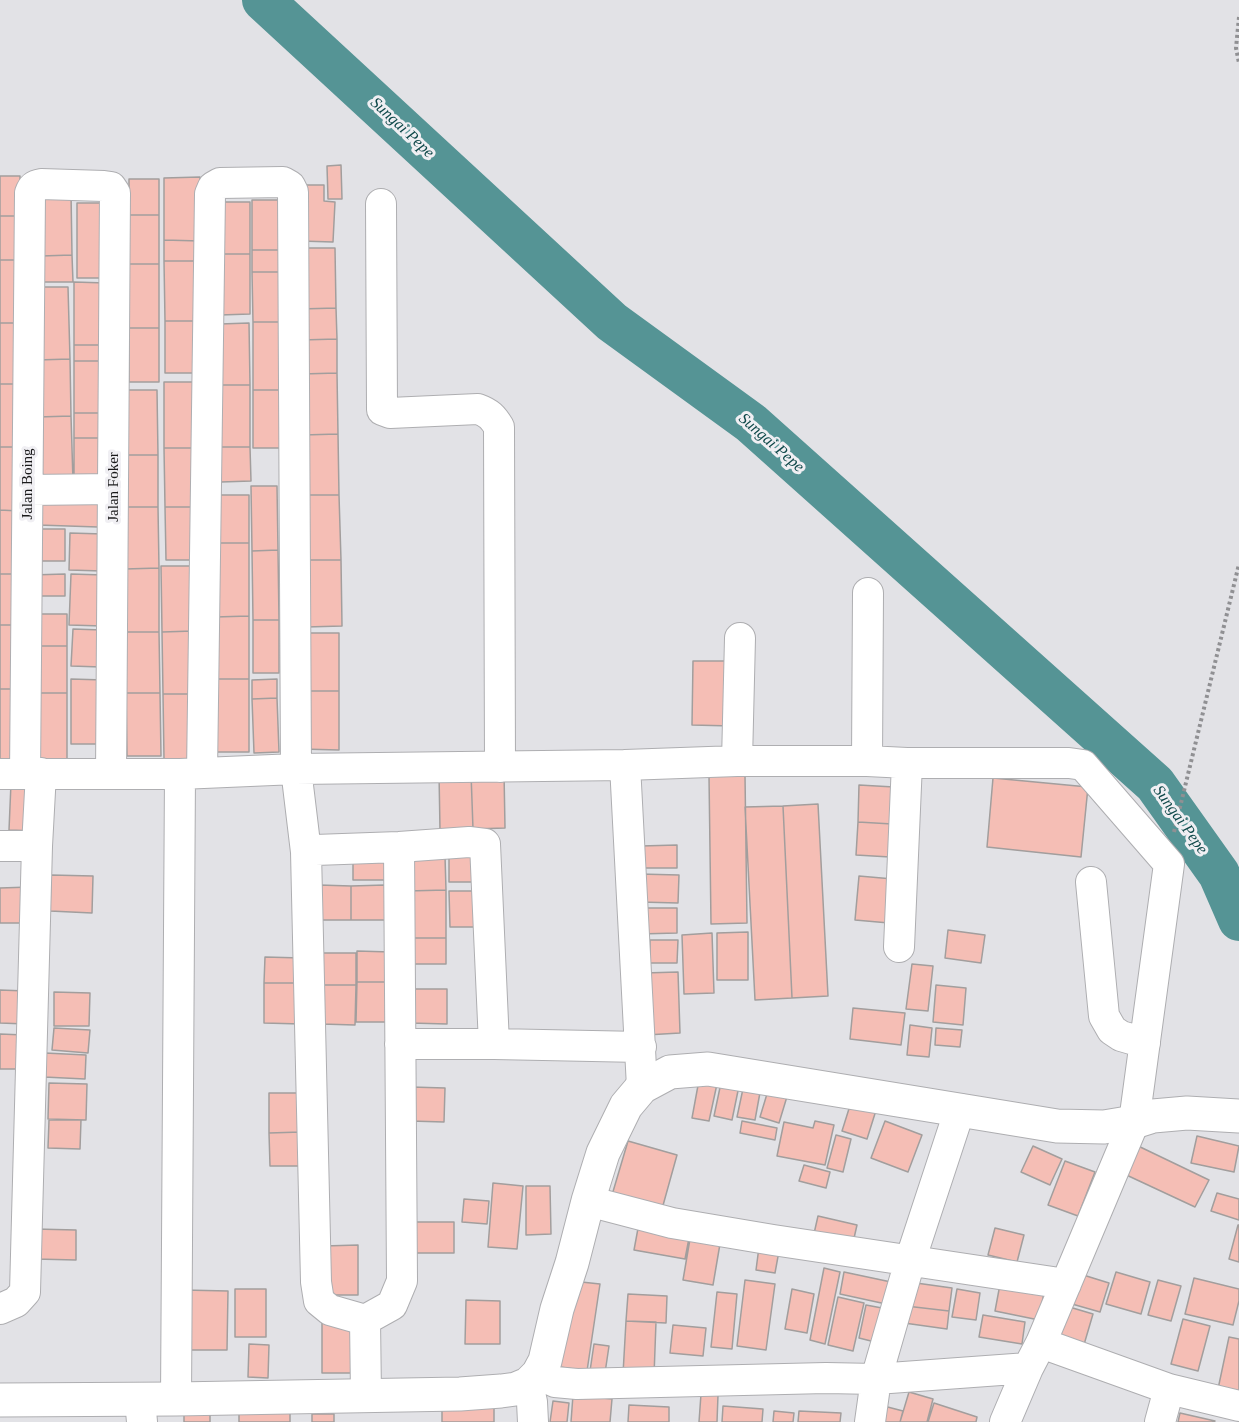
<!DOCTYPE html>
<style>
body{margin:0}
canvas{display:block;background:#e2e2e6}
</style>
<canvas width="1239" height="1422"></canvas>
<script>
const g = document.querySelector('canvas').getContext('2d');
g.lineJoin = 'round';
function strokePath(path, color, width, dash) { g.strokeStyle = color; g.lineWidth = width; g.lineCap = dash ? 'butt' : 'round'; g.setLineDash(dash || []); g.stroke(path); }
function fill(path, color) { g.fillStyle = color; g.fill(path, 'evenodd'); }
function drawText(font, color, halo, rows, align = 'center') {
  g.font = font + ' Georgia,serif'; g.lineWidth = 6; g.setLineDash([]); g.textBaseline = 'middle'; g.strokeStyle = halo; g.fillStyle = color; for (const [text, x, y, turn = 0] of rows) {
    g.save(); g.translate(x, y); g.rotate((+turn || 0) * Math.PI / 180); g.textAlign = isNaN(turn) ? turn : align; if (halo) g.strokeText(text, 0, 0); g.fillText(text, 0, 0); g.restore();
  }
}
strokePath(new Path2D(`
 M263,0l349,322 139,101 404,361 64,90 20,46`), '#559495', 42);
const building = new Path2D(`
 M341,165l1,34h-14l-1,-33z
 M0,176h20v40h-20z
 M200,177v64l-36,-1v-62z
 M129,179h30v36h-30z
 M301,185h23v16l11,1 -2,40 -33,-1z
 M40,192h31l1,63 -31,1z
 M252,200h29l1,50h-30z
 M220,202h30v52h-30z
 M77,203h31l1,75h-32z
 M129,215h30v49h-30z
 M0,216h20v44h-20z
 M164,240l36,1 1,20h-37z
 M299,248h36l1,60 -36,1z
 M252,250h30l-1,22h-29z
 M220,254h30v60l-30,1z
 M72,255l1,27h-32v-26z
 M0,260h20l-1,63h-19z
 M164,261h37v60h-36z
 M129,264h30v64h-30z
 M252,272h29l1,50h-29z
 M74,282l32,1v62h-32z
 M35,287h33l2,72 -33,1z
 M336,308l1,31 -36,1 -1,-31z
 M165,321h36l1,52h-37z
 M253,322h29v68h-29z
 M0,323h19v61h-19z
 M249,323l1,62h-30v-61z
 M129,328h30v54h-30z
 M337,339v34l-35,1 -1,-34z
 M74,345h32v16h-32z
 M70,359l1,57 -33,1 -1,-57z
 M74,361h32v52h-32z
 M337,373l1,61 -35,1 -1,-61z
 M164,382h33l1,66h-34z
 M0,384h19v63h-19z
 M220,385h30v62h-29z
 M123,390h34l1,65h-34z
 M253,390h29v58h-29z
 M74,413h32v25h-32z
 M71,416l2,65h-34l-1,-64z
 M338,434l1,61h-35l-1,-60z
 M74,438h32v43l-32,-1z
 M0,447h19v64l-19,-1z
 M221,447h29l1,34 -30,1z
 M164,448h34v59h-33z
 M124,455h34v52h-34z
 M251,486h26l1,64 -26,1z
 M215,495h34v48h-34z
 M304,495h35l2,65h-36z
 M39,498l60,3 -1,26 -60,-2z
 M124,507h34l1,61 -34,1z
 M165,507h33l1,53h-33z
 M0,510l19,1v63h-19z
 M33,529h32v32h-31z
 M70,533l33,1 -1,37 -33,-1z
 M215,543h34v73l-34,1z
 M278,550l1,70h-26l-1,-69z
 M305,560h36l1,66 -36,1z
 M161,566h31l1,65 -31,1z
 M159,568v64h-33l-1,-63z
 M0,574h19l-1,51h-18z
 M65,574v22h-34v-21z
 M71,574l33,1 -2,51 -33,-1z
 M33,614h34v32h-34z
 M249,616v63h-33l-1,-62z
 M253,620h26v53h-26z
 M0,625h18v64h-18z
 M73,629l29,1 -1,37 -30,-1z
 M193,631l1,63h-31l-1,-62z
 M126,632h33l1,61h-34z
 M301,633h38v58h-38z
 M33,646h34v47h-34z
 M693,661h40l-1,65 -40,-1z
 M71,679l33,1v64h-33z
 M216,679h33v73h-33z
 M277,679v19l-25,1v-19z
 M0,689h18v74h-18z
 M301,691h38v59l-38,-1z
 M33,693h34v69l-34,-1z
 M126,693h34l1,63h-34z
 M163,694h31l2,65h-32z
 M277,698l2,54 -25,1 -2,-54z
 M504,772l1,56 -32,1 -2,-56z
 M439,773h32l2,56 -33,1z
 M745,775l2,148 -36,1 -2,-148z
 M993,778l95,9 -7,70 -94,-10z
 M11,783l27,1 -2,47 -27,-1z
 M859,785l35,2 -2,37 -34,-2z
 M818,804l10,192 -36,2 -9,-192z
 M783,806l9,192 -37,2 -10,-193z
 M858,822l34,2 -2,33 -34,-2z
 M677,845v23h-36v-22z
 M449,852h28v30h-28z
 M353,854h35l-1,26h-34z
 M407,856h38l1,34 -39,1z
 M639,874l40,1 -1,28 -39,-1z
 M51,875l42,1 -1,37 -42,-2z
 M859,876l34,3 -4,44 -34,-3z
 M319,885l32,1v34h-32z
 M385,885v35h-34v-34z
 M30,887v36h-30v-35z
 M446,890v48h-38l-1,-47z
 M449,891h32v36h-31z
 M639,908h38v25l-38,1z
 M948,930l37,5 -4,28 -36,-5z
 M748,932v48h-31v-47z
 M712,933l2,60 -30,1 -2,-59z
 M408,938h38v26h-38z
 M650,940h28l-1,23h-27z
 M357,951l34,1 -1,30h-33z
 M322,953h34v32h-35z
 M265,957l37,1v25h-38z
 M912,964l21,2 -5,45 -22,-2z
 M678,972l2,61 -34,2 -2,-62z
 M357,982h33l-1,40h-33z
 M264,983h38l-1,41 -37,-1z
 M321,985h35l-1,40 -34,-1z
 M936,985l30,3 -3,37 -30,-3z
 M411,989h36v35l-37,-1z
 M0,990l26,1v33l-26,-1z
 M54,992l36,1 -1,33h-35z
 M853,1008l52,5 -4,32 -51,-6z
 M910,1025l22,3 -3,29 -22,-2z
 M54,1028l36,2 -2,23 -36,-3z
 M936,1028l26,2 -2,17 -25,-2z
 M0,1034l24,1v34h-24z
 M45,1053l41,2 -1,24 -41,-2z
 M722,1078l18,3 -8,39 -18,-4z
 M699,1080l18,4 -8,37 -17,-3z
 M49,1083l38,1 -1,36 -38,-1z
 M744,1084l17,3 -6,33 -18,-3z
 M770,1084l19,6 -10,33 -19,-6z
 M411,1087l34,1 -1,34 -34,-1z
 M269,1093h31l1,39 -32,1z
 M853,1096l25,8 -11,35 -25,-8z
 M49,1120h32l-1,29 -32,-1z
 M742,1121l35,7 -2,12 -35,-7z
 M815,1121l19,4 -9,40 -48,-9 7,-34 29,6z
 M885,1121l37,14 -14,37 -37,-14z
 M301,1132l1,34h-32l-1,-33z
 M836,1135l15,4 -8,33 -16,-4z
 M1197,1136l42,10 -5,26 -43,-9z
 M628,1141l49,14 -15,54 -50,-14z
 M1134,1144l75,36 -14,27 -75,-35z
 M1033,1146l29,13 -12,26 -29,-13z
 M1065,1161l30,11 -17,44 -30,-11z
 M804,1165l26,7 -4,16 -27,-7z
 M493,1183l30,3 -6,63 -29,-2z
 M526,1186h24l1,48 -25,1z
 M1217,1193l22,6v21l-28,-9z
 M464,1199l25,2 -2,23 -25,-2z
 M818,1216l39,9 -5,22 -39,-9z
 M412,1222h42v31h-43z
 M639,1223l51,10 -5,26 -51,-9z
 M1238,1225h1v37l-10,-3z
 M995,1228l29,7 -7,27 -29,-7z
 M35,1229l41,1v30l-41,-1z
 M691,1233l30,5 -8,47 -30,-5z
 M358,1245v50h-33l-1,-49z
 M759,1247l20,4 -4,22 -19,-3z
 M824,1268l16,4 -15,72 -15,-4z
 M844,1272l47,10 -5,22 -46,-10z
 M1116,1272l34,10 -9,32 -35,-10z
 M1080,1274l29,9 -9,29 -28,-8z
 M1194,1278l45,11v12l-6,24 -48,-11z
 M1001,1279l44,8 -6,33 -44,-9z
 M745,1280l30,4 -9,66 -29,-4z
 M1158,1280l23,6 -10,35 -23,-6z
 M572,1281l28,3 -13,87 -27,-4z
 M909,1282l43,6 -3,23 -43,-5z
 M235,1289h31v48h-31z
 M792,1289l22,5 -7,39 -22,-4z
 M957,1289l23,4 -4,27 -24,-3z
 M184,1290l44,1 -1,59h-44z
 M717,1292l20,2 -5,55 -21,-2z
 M628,1294l39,2 -1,27 -40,-2z
 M838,1297l26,6 -11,48 -25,-6z
 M466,1300l34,1v43h-35z
 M866,1305l16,3 -7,34 -16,-4z
 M906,1306l43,5 -2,18 -43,-6z
 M1066,1306l27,8 -10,34 -27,-8z
 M983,1315l42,7 -3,22 -43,-7z
 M1183,1319l27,7 -12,45 -27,-7z
 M626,1321l30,1 -2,54 -31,-2z
 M322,1322h30v51h-30z
 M673,1325l33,3 -3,28 -33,-3z
 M1229,1337l10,2v54l-21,-4z
 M249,1344l20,1 -1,33 -20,-1z
 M594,1344l15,2 -4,27 -15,-2z
 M909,1392l24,7 -6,23h-27z
 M701,1394l17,1 -1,27h-18z
 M573,1395l39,4 -2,23h-39z
 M553,1401l16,2 -2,19h-17z
 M442,1402h52v20h-52z
 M934,1403l43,14 -1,5h-48z
 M629,1405l40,2v15h-41z
 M880,1405l23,6 -3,11h-25z
 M723,1406l40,3 -1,13h-40z
 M290,1407v15h-51v-14z
 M184,1410l26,1v11h-26z
 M774,1411l20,2 -1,9h-20z
 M799,1411l42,2 -1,9h-42z
 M1180,1413l35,8 -1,1h-36z
 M312,1414h22v8h-22z`);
fill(building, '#f5beb5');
strokePath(building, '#a29e9d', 1.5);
const minor = new Path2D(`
 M381,204l1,206 8,3 88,-4c11,4 15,8 21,18l1,340
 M28,490l85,-1
 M737,761l3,-123
 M867,761l1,-168
 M625,765l17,322
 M202,773l8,-579 3,-7 7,-4 63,-1 7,4 3,6 3,577 10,83
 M0,774h180l116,-5 329,-4 112,-4h130l40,2h162l14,2 86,99 -35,258 -93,221 -13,25 -23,54
 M25,774l5,-581c2,-6 4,-8 11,-9l63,2 7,1 4,6 -4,581
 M0,846h37
 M1091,882l13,134 8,14 9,6 24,7
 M899,947l8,-184
 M400,1044h94l147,3
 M588,1201l84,22 101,17 293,44
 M0,1309l16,-7 9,-10 12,-446 4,-73
 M365,1320l-35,-10 -11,-9 -3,-19 -10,-430 9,-2 84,-3 70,-5 16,2 9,200
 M1041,1343l128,46 70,17
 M538,1374l17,8 22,2 249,-6 50,1 152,-11
 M528,1384l4,18 1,20
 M366,1395l-1,-75 27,-15 10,-24 -3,-434
 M140,1399l2,23
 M176,1399l4,-625
 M870,1422l6,-43 34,-118 50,-152
 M1160,1422l9,-33`);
const major = new Path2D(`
 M0,1400l176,-1 284,-5 41,-3 15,-2 12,-5 10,-10 7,-13 12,-52 15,-46 16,-62 15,-48 23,-47 16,-19 28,-15 38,-3 349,57 47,1 30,-5 19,-6 34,-3 52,3`);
strokePath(minor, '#aeaeb1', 32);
strokePath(major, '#aeaeb1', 35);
strokePath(new Path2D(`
 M1239,17l-3,31 3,15
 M1174,832l65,-268`), '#909093', 4, [3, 3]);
strokePath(minor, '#fff', 30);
strokePath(major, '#fff', 33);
drawText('15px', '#19191a', '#f0eff3', [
 ["Jalan Boing",28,484,-90],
 ["Jalan Foker",114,487,-90]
]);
drawText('italic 16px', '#0e4849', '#f0eff3', [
 ["Sungai Pepe",402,128,43],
 ["Sungai Pepe",771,443,41],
 ["Sungai Pepe",1180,820,54]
]);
</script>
